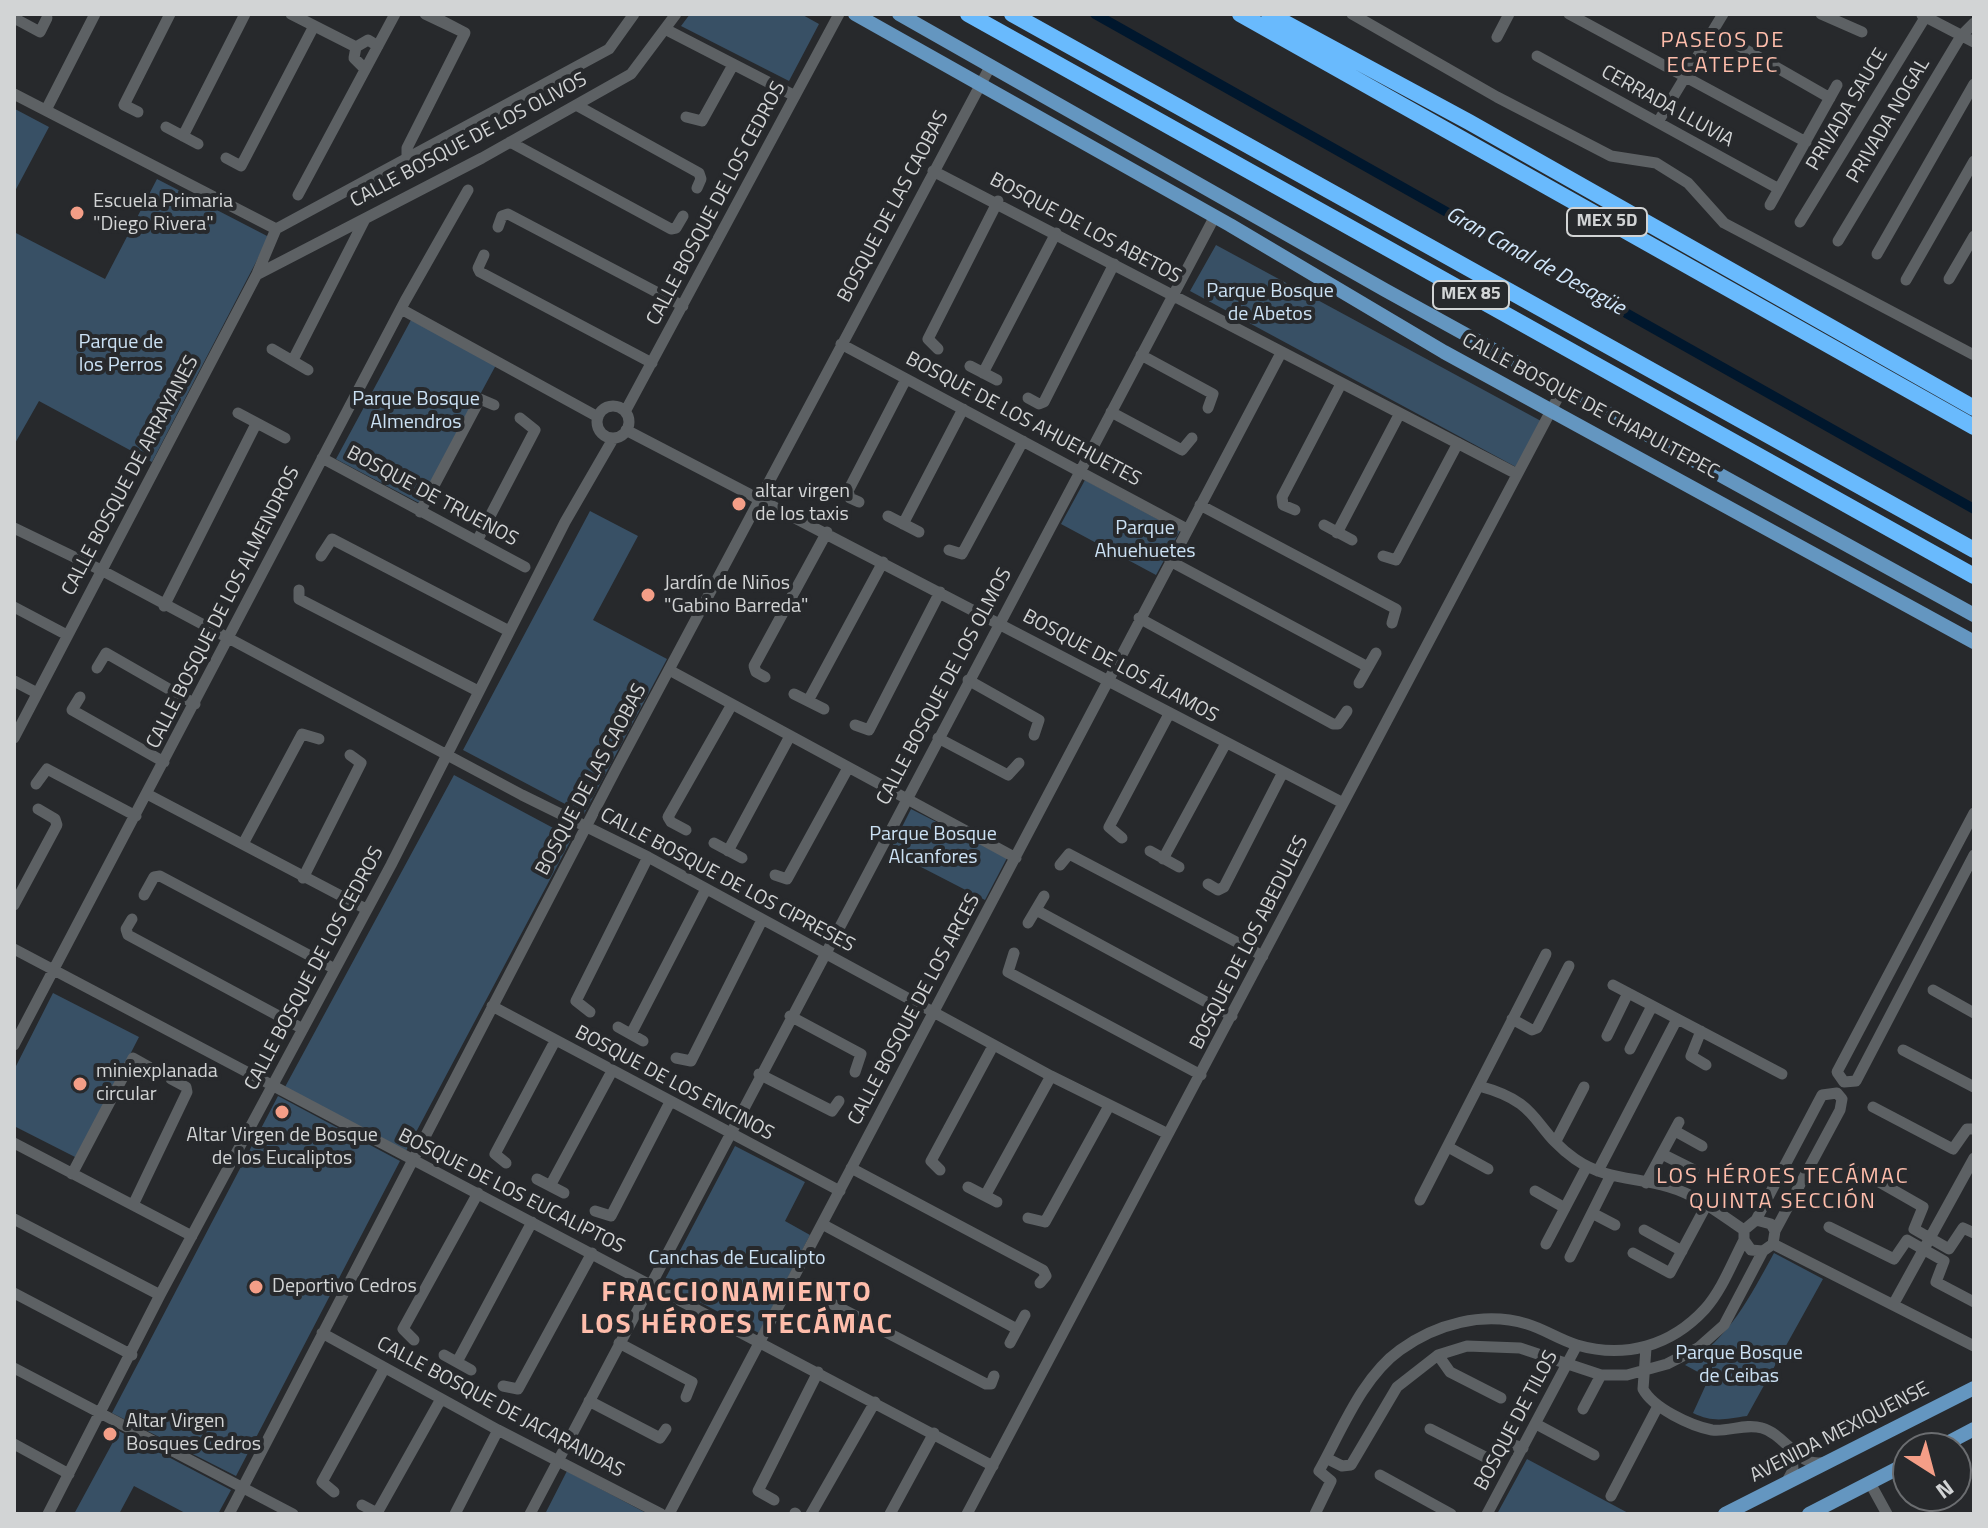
<!DOCTYPE html>
<meta charset="utf-8">
<style>
body{margin:0}
#map{position:relative;width:1988px;height:1528px;overflow:hidden;background:#27292c;font-family:"Titillium Web",sans-serif}
canvas{display:block}
.frame{position:absolute;inset:0;border:16px solid #d2d4d5;pointer-events:none}
.north{position:absolute;left:1892px;top:1432px;width:80px;height:80px;box-sizing:border-box;background:#27292c;border:2px solid #6b6d70;border-radius:50%;rotate:144deg;font-size:22px;font-weight:700;line-height:32px;text-align:center;color:#d2d4d5}
.north::after{content:'';display:block;margin:auto;width:28px;height:36px;background:#f49e87;clip-path:polygon(50% 0,100% 100%,50% 72%,0 100%)}
</style>
<div id="map">
<canvas width="1988" height="1528"></canvas>
<div class="frame"></div>
<div class="north">N</div>
</div>
<script>
const g = document.querySelector('canvas').getContext('2d');
g.lineJoin = 'round';
function fill(path, color) { g.fillStyle = color; g.fill(path, 'evenodd'); }
function strokePath(path, color, width, dash) { g.strokeStyle = color; g.lineWidth = width; g.lineCap = dash ? 'butt' : 'round'; g.setLineDash(dash || []); g.stroke(path); }
function drawText(font, color, halo, rows, align = 'center') {
  g.font = font + ' "Titillium Web",sans-serif'; g.lineWidth = 8; g.setLineDash([]); g.textBaseline = 'middle'; g.strokeStyle = halo; g.fillStyle = color; for (const [text, x, y, turn = 0] of rows) {
    g.save(); g.translate(x, y); g.rotate((+turn || 0) * Math.PI / 180); g.textAlign = isNaN(turn) ? turn : align; if (halo) g.strokeText(text, 0, 0); g.fillText(text, 0, 0); g.restore();
  }
}
fill(new Path2D(`
 M690,14h111l18,10 -30,57 -108,-55z
 M15,109l34,18 -35,66v-82z
 M157,179l112,58 -117,225 -113,-61 -25,44v-213l91,47z
 M1216,245l325,176 -25,46 -326,-176z
 M411,320l85,45 -75,139 -85,-45z
 M1085,480l95,51 -24,44 -95,-51z
 M590,511l48,25 -45,84 74,39 -83,155 -121,-64z
 M454,775l118,63 -166,313 -121,-64z
 M911,809l96,49 -22,42 -95,-49z
 M53,993l86,44 -62,121 -63,-32v-56z
 M278,1096l122,65 -164,315 -124,-63z
 M735,1146l70,36 -20,39 25,14 -51,98 -96,-50z
 M1774,1253l49,26 -76,137c-22,3 -33,7 -54,-3l16,-35 -24,-13c45,-27 64,-67 89,-112z
 M119,1431l112,59 -13,24h-31l-53,-28 -15,28h-45z
 M1527,1459l103,55h-133z
 M567,1471l81,43h-103z`), '#385065');
strokePath(new Path2D(`
 M1095,14l879,495`), '#00172d', 10);
strokePath(new Path2D(`
 M291,14l65,33
 M425,14l40,19 -23,-12
 M1352,14l145,83 114,59 45,7 32,20 36,40 250,132
 M1569,14l237,128
 M1821,14l41,18
 M1922,15l52,27
 M14,18l26,14 7,-14
 M665,29l130,67
 M1713,31l117,67
 M1497,37l12,-23
 M356,47l12,-7 10,6
 M356,47l-2,11 10,10
 M1537,56l242,133
 M14,94l262,135
 M576,105l123,68 2,6 -4,9
 M46,110l49,-96
 M138,112l-14,-7 46,-91
 M686,117l16,4 31,-56
 M1658,122l65,-108
 M166,127l32,17
 M183,136l62,-122
 M510,142l161,87 5,-1 7,-12
 M226,158l15,8 73,-140
 M407,159v-11l58,-115
 M933,171l584,303
 M298,195l97,-181
 M1770,205l67,-120
 M1800,222l126,-206
 M498,227l4,-11 6,-2 175,92
 M276,229l333,-180 25,-35
 M1838,241l123,-205 13,-13
 M1877,254l97,-170
 M484,255l-6,13 2,4 172,91
 M258,274l224,-116 149,-84 45,-60
 M1949,279l25,-43
 M1906,280l68,-119
 M401,309l197,108
 M841,344l346,185
 M272,349l36,21
 M938,349l-10,-10 70,-138
 M1141,355l72,39 -5,14
 M293,360l72,-141
 M970,366l27,14
 M983,373l73,-140
 M1028,398l11,6 5,-2 70,-138
 M597 422a16 16 0 1 1 32 0a16 16 0 1 1-32 0Z
 M626,410l213,-396
 M1111,412l71,38 10,-12
 M238,413l47,25
 M626,430l717,373
 M322,458l203,109
 M859,502l-9,-4 -2,-7 58,-112
 M1200,505l196,104 -4,14
 M1295,510l-12,-5 -1,-8 59,-113
 M420,512l60,-113 14,6
 M888,516l31,16
 M903,524l60,-115
 M1324,525l28,15
 M14,528l87,42 421,225 126,62 403,219 117,58
 M1337,533l63,-120
 M477,541l58,-111 -15,-12
 M949,550l13,4 61,-113
 M321,556l11,-17 177,92
 M1383,556l13,4 62,-117
 M1170,561l198,106
 M299,590v9l179,92
 M164,606l92,-182
 M14,607l53,28
 M1139,618l194,106h5l9,-13
 M97,668l9,-15 89,51
 M671,671l345,187
 M765,677l-9,-5 -2,-6 73,-134
 M968,680l71,40 -5,15
 M14,681l23,12
 M1359,683l17,-30
 M794,694l30,15
 M80,697l-8,13 92,52
 M808,701l75,-139
 M855,725l14,5 71,-138
 M14,738l243,-464 19,-45
 M938,738l70,37 11,-12
 M36,784l11,-15 89,47
 M147,794l219,115
 M1974,813l-137,259 7,10 12,-1 118,-226
 M686,830l-15,-8 -3,-5 63,-111
 M1122,838l-13,-11 60,-113
 M714,843l28,15
 M243,844l59,-110 17,5
 M728,851l62,-115
 M1150,851l29,16
 M1163,859l63,-116
 M1060,865l9,-11 194,102
 M775,875l12,4 61,-111
 M303,878l58,-115 -11,-8
 M1208,884l10,6 6,-3 59,-115
 M144,895l10,-18 6,-1 175,93
 M14,905l43,-80 -2,-6 -17,-10
 M1036,910l196,106
 M132,919l-6,10 2,6 175,94
 M1028,923l16,-27
 M14,949l979,517
 M1014,953l-6,19 193,103
 M1613,985l169,89
 M1933,990l41,23
 M492,1006l348,185
 M590,1012l-14,-11 72,-144
 M790,1016l71,38 -6,18
 M1512,1019l20,11 5,-2 32,-62
 M618,1027l25,14
 M1701,1031l-10,25 15,9
 M631,1034l75,-145
 M1607,1036l21,-43
 M14,1045l391,-744 63,-111
 M1630,1049l22,-43
 M1903,1050l71,37
 M676,1058l15,3 71,-141
 M759,1074l73,37 7,-10
 M1479,1086c64,17 52,42 96,73 30,21 61,18 94,28 28,8 51,27 75,43
 M1873,1107l80,42 14,-20h7
 M1675,1131l27,15
 M1556,1141l28,-54
 M14,1143l178,93
 M1448,1147l40,22
 M1662,1154l32,16
 M506,1163l-11,-9 60,-113
 M851,1168l192,102 3,6 -6,7
 M940,1170l-9,-9 62,-115
 M1598,1171l79,-152
 M1860,1171l63,36 -9,22 35,20 14,-21 11,5
 M72,1174l61,-116 16,9
 M537,1179l27,14
 M1646,1183l33,-61
 M550,1186l62,-115
 M968,1187l29,15
 M1535,1191l30,17
 M985,1196l66,-120
 M1420,1200l126,-246
 M133,1205l54,-113 -1,-5 -15,-8
 M595,1211l16,5 59,-114
 M1592,1213l23,12
 M1028,1218l17,4 64,-116
 M14,1219l146,76
 M1756,1220l66,-125 15,-2 5,6 -2,11 -65,121
 M822,1224l195,105
 M1829,1227l65,32 13,-19 37,21 -8,21 38,20
 M1644,1230l38,21
 M1546,1244l41,-78
 M1773,1244l201,102
 M1633,1253l37,20 37,-69
 M1570,1257l40,-80
 M792,1283l194,101h5l3,-8
 M14,1293l118,62
 M1893,1305l81,-147
 M322,1333l176,97 163,84
 M414,1340l-11,-11 75,-136
 M619,1343l73,39 -6,15
 M1010,1343l15,-28
 M1646,1348l-3,41c10,19 48,37 69,41 17,2 33,-7 50,-2 23,6 37,41 63,34
 M444,1355l27,15
 M1438,1355l12,17 51,26
 M457,1362l75,-140
 M14,1368l279,146
 M503,1386l15,3 74,-136
 M589,1401l71,37 6,-9
 M1583,1409l18,-34
 M1536,1424l58,31
 M1430,1429l61,31 14,-18 18,6
 M14,1444l55,30
 M1326,1458l16,8 9,-1 46,-78 41,-32 29,-9 53,2 81,27h26l40,-11 31,-16 26,-23 39,-74 10,-7 2,-13 -4,-7 -15,-4 -12,10v10l7,10 12,1
 M1380,1475l71,39
 M1786,1483l7,-13 -1,-21
 M1870,1483l17,31
 M334,1492l-12,-10 62,-113
 M1611,1496l47,-90
 M774,1500l-16,-9 60,-119
 M362,1505l17,9
 M377,1513l64,-114
 M795,1513l1,1
 M48,1514l112,-219 231,-430 174,-343 48,-83
 M229,1514l386,-743 376,-706
 M455,1514l43,-84
 M530,1514l685,-1298
 M669,1514l612,-1161
 M811,1514l64,-112
 M890,1514l44,-81
 M967,1514l596,-1126
 M1315,1514l16,-33 -12,-10c22,-39 43,-94 81,-121 36,-26 83,-39 127,-26 17,5 33,16 50,21 48,14 94,1 128,-36 17,-19 27,-46 39,-69
 M1487,1514l90,-169`), '#5d6164', 11);
strokePath(new Path2D(`
 M855,14l375,211 214,127 530,290
 M899,14l486,276 589,325
 M1938,1448l36,-19
 M1725,1514l249,-126
 M1809,1514l99,-51`), '#6496c0', 14);
strokePath(new Path2D(`
 M968,14l1006,562
 M1012,14l962,536
 M1240,14l734,413
 M1269,14l200,108 505,286`), '#69bafd', 16);
for (const [x, y, r, color] of [
 [77,213,8,"#f49e87"],
 [739,504,8,"#f49e87"],
 [648,595,8,"#f49e87"],
 [80,1084,8,"#f49e87"],
 [282,1112,8,"#f49e87"],
 [256,1287,8,"#f49e87"],
 [110,1434,8,"#f49e87"]
]) { const dot = new Path2D(); dot.arc(x, y, r, 0, 2 * Math.PI); g.fillStyle = color; g.fill(dot); strokePath(dot, '#27292c', 3); }
for (const [x, y, w] of [
 [1607,222,80],
 [1471,295,76]
]) { const box = new Path2D(); box.roundRect(x - w / 2, y - 14, w, 28, 6); g.fillStyle = '#27292c'; g.fill(box); strokePath(box, '#d2d4d5', 2); }
drawText('bold 18px', '#d2d4d5', null, [
 ["MEX 5D",1607,222],
 ["MEX 85",1471,295]
]);
drawText('20px', '#d2d4d5', '#27292c', [
 ["CERRADA LLUVIA",1667,107,29],
 ["PRIVADA SAUCE",1848,110,-59],
 ["PRIVADA NOGAL",1889,121,-59],
 ["CALLE BOSQUE DE LOS OLIVOS",469,141,-28],
 ["CALLE BOSQUE DE LOS CEDROS",717,204,-62],
 ["BOSQUE DE LAS CAOBAS",894,207,-62],
 ["BOSQUE DE LOS ABETOS",1085,229,28],
 ["CALLE BOSQUE DE CHAPULTEPEC",1590,407,28],
 ["BOSQUE DE LOS AHUEHUETES",1023,420,28],
 ["CALLE BOSQUE DE ARRAYANES",131,476,-62],
 ["BOSQUE DE TRUENOS",432,497,28],
 ["CALLE BOSQUE DE LOS ALMENDROS",224,608,-63],
 ["BOSQUE DE LOS ÁLAMOS",1120,667,28],
 ["CALLE BOSQUE DE LOS OLMOS",945,687,-62],
 ["BOSQUE DE LAS CAOBAS",592,780,-62],
 ["CALLE BOSQUE DE LOS CIPRESES",727,881,28],
 ["BOSQUE DE LOS ABEDULES",1250,943,-63],
 ["CALLE BOSQUE DE LOS CEDROS",315,969,-62],
 ["CALLE BOSQUE DE LOS ARCES",915,1010,-62],
 ["BOSQUE DE LOS ENCINOS",674,1084,28],
 ["BOSQUE DE LOS EUCALIPTOS",511,1192,27],
 ["CALLE BOSQUE DE JACARANDAS",500,1408,28],
 ["BOSQUE DE TILOS",1517,1421,-62],
 ["AVENIDA MEXIQUENSE",1840,1433,-27]
]);
drawText('20px', '#d2d4d5', '#27292c', [
 ["Escuela Primaria",93,202],
 ["\"Diego Rivera\"",93,225],
 ["altar virgen",755,492],
 ["de los taxis",755,515],
 ["Jardín de Niños",664,584],
 ["\"Gabino Barreda\"",664,607],
 ["miniexplanada",96,1072],
 ["circular",96,1095],
 ["Altar Virgen de Bosque",282,1136,"center"],
 ["de los Eucaliptos",282,1159,"center"],
 ["Deportivo Cedros",272,1287],
 ["Altar Virgen",126,1422],
 ["Bosques Cedros",126,1445]
], 'left');
drawText('20px', '#cbe1f4', '#27292c', [
 ["Parque Bosque",1270,292],
 ["de Abetos",1270,315],
 ["Parque de",121,343],
 ["los Perros",121,366],
 ["Parque Bosque",416,400],
 ["Almendros",416,423],
 ["Parque",1145,529],
 ["Ahuehuetes",1145,552],
 ["Parque Bosque",933,835],
 ["Alcanfores",933,858],
 ["Canchas de Eucalipto",737,1259],
 ["Parque Bosque",1739,1354],
 ["de Ceibas",1739,1377]
]);
g.letterSpacing = '2px';
drawText('22px', '#febdab', '#27292c', [
 ["PASEOS DE",1723,42],
 ["ECATEPEC",1723,67],
 ["LOS HÉROES TECÁMAC",1783,1178],
 ["QUINTA SECCIÓN",1783,1203]
]);
g.letterSpacing = '0px';
drawText('italic 22px', '#d1e6fa', '#27292c', [
 ["Gran Canal de Desagüe",1535,262,29]
]);
g.letterSpacing = '2px';
drawText('bold 28px', '#febdab', '#27292c', [
 ["FRACCIONAMIENTO",737,1294],
 ["LOS HÉROES TECÁMAC",737,1326]
]);
g.letterSpacing = '0px';
</script>
